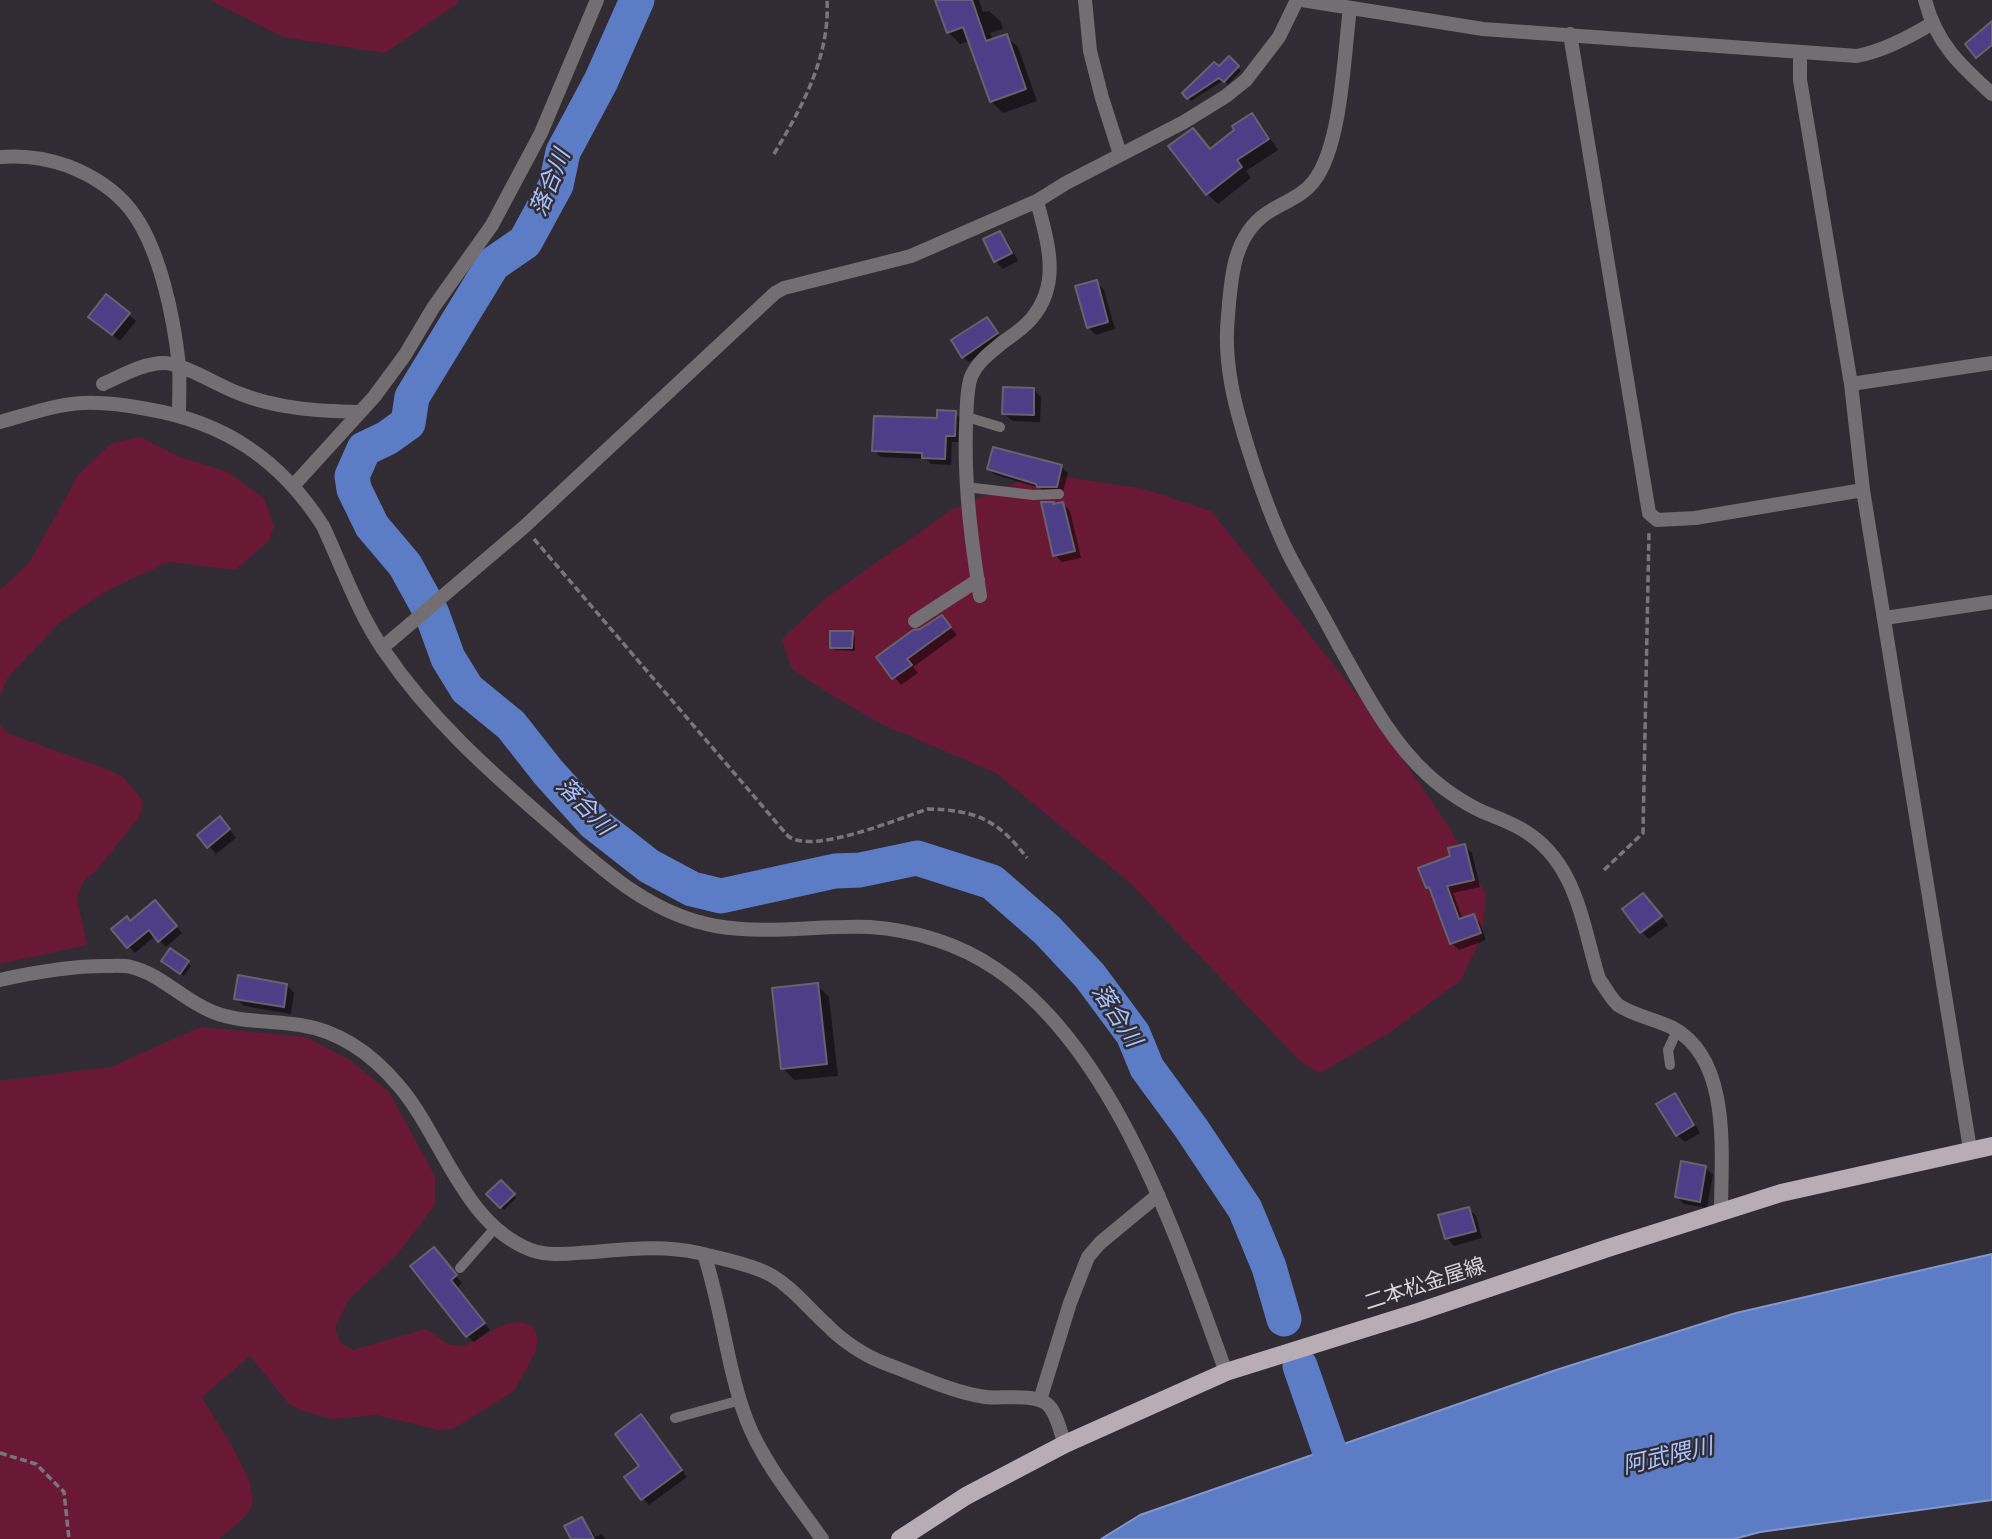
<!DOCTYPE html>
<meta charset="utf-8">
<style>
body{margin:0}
canvas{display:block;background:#312b34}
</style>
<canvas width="1992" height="1539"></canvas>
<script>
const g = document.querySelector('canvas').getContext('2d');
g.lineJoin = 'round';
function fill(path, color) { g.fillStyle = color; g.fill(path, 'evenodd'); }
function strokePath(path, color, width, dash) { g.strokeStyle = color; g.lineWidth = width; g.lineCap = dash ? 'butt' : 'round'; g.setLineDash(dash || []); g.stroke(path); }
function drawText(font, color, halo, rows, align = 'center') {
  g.font = font + ' "Fira Sans Condensed","Noto Sans JP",sans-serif'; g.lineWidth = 5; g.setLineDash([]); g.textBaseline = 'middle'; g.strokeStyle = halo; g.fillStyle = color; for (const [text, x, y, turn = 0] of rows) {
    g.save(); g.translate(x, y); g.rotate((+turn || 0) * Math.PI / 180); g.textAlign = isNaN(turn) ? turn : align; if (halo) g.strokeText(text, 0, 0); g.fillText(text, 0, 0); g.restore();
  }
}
fill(new Path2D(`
 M210,0h249l-1,3 -73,50 -102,-16z
 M140,437l40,20 48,15 36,26 10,28 -5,15 -34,29 -66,-8 -59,27 -50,33 -52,55 -8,19v-106l29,-27 50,-89 33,-31z
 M1039,473l106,16 66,22 156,196 82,120 37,68 -5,43 -20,42 -72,53 -69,40 -20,-12 -171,-179 -133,-109 -117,-50 -54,-32 -34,-23 -9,-29 44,-41 127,-89z
 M0,724l7,9 102,37 15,8 19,23 -3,15 -44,55 -12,9 -7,18 10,47 -87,19z
 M200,1027l106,10 44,23 39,32 46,84v29l-36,47 -51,49 -13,27 5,14 13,8 72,-21 25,16 14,1 39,-21 14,-3 15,3 6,13 -3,15 -21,38 -61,38 -14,1 -63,-15 -44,4 -29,-8 -14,-7 -39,-48 -48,41c12,23 57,83 50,107 -4,15 -22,25 -33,35h-219v-458l111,-14z`), '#691933');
const water = new Path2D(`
 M1992,1254v246l-232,32 -26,7h-633l39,-24 413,-144 183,-58z`);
fill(water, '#5c7dc6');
strokePath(water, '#8297cc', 2);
fill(new Path2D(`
 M937,0h42l4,12 6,-1 12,11 2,7 -13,4 3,7 13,-4 12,11 19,54 -34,12 -12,-12 -21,-60 -10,3 -12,-12z
 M1229,58l12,13 -13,13 -4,-4 -33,21 -6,-7z
 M1251,115l11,11 16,24 -32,21 5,7 -33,26 -11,-10 -14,-64 18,20z
 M1000,233l7,7 11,21 -15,8 -7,-8z
 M1097,282l7,8 11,39 -19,6 -8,-8z
 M128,314l8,7 -16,20 -22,-17z
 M987,319l15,21 -33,22 -6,-5z
 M1034,390l7,7 -1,25 -28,-1 -8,-8z
 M955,413l7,7v22h-10l-1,23 -20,-1 -5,-5 -45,-2 -7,-7z
 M1061,467l7,6 -5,19 -18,1 -5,-5 -45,-13 -7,-6z
 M1053,503l2,2 8,-2 7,8 11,47 -19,4 -7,-7 -12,-51z
 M942,617l15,18 -44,32 5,6 -17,12 -23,-28z
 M852,633l3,3v15l-20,-1 -3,-3z
 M227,826l9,12 -20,16 -7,-8z
 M1464,846l8,7 8,34 -27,6 10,27 10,-4 7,7 6,17 -27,10 -7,-7 -19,-50 -6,-6z
 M161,908l21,25 -16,14 -11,-11 -20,17 -21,-23z
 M1663,918l5,7 -19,14 -6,-6z
 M188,963l3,3 -7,10 -17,-12z
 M287,985l7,8 -3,21 -47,-8 -8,-8z
 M817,985l12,12 9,79 -44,4 -11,-12z
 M1674,1095l8,7 18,31 -15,9 -8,-7z
 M1705,1167l8,8 -6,33 -23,-4 -7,-7z
 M501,1182l15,16 -12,12 -15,-16z
 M1469,1209l7,7 6,22 -28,8 -7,-8z
 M440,1256l22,27 -5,5 33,42 -16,12 -7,-6z
 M641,1416l46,61 -38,28 -6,-7z
 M582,1519l14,18 5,-3 5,5h-33z`), '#0007');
strokePath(new Path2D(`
 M637,0l-36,81 -38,71 -7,33 -31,57 -32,22 -81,133 -4,26 -21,15 -23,11 -12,27 2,13 18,37 33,39 27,49 16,44 19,31 44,36 37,47 46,51 55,43 43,23 29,7 114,-25 25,-1 57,-12 75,24 55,48 43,46 43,58 14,34 44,60 54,81 24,58 15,52
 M1300,1366l45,129`), '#5c7dc6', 35);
const building = new Path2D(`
 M935,0h37l14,41 21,-7 19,55 -36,13 -27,-75 -16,6z
 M1992,21v24l-16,13 -11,-14z
 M1229,56l10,10 -15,16 -5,-4 -32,21 -5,-6 32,-31 5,4z
 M1252,113l17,26 -32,21 5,7 -36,28 -38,-49 25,-18 17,21 24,-19 -2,-4z
 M1000,231l12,22 -18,9 -11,-23z
 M1097,280l11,42 -21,6 -12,-42z
 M106,294l24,19 -18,22 -24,-18z
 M987,317l11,16 -36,25 -11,-18z
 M1003,387l31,1v27l-32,-1z
 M937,410l19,1 -1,25h-9l-1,23 -23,-1v-5l-50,-2 2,-35 63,2z
 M993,447l69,18 -5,22h-20l-1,-3 -49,-15z
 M1041,502h13l-1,2 10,-2 12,49 -22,5z
 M942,615l9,12 -44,32 5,6 -20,14 -16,-22 37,-27 7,-1z
 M830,631h23l-1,17h-22z
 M220,816l10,13 -23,19 -10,-13z
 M1465,844l9,36 -27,6 12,33 15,-5 7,19 -31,11 -21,-57 -3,1 -8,-20 32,-12 -2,-8z
 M1643,893l19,23 -22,17 -18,-24z
 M155,900l22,26 -19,16 -9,-12 -22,18 -16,-19 16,-13 3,5z
 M170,948l19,13 -9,13 -19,-13z
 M238,975l49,9 -3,23 -50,-8z
 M818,983l9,81 -46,5 -9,-81z
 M1675,1093l19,32 -18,11 -20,-32z
 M1681,1161l25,5 -6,36 -25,-5z
 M501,1180l14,14 -15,14 -14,-14z
 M1469,1207l7,24 -31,8 -7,-24z
 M434,1247l23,28 -6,5 34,43 -19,14 -56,-71z
 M641,1414l41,56 -41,30 -17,-23 15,-11 -24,-32z
 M582,1517l12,22h-23l-7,-13z`);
fill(building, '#4d3e88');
strokePath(building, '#64636e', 2);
strokePath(new Path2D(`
 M774,154c28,-47 56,-97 53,-154
 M534,539l254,297c25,19 109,-17 140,-27 48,1 70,11 99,49
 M1604,870l39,-37 6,-301
 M0,1453l36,11 28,28 5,47`), '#7a757c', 3.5, [7, 3.5]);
strokePath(new Path2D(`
 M967,417l33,10
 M966,487l67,8 26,-1
 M1670,1065l-2,-15 9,-19
 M460,1268l35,-40
 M675,1418l66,-18`), '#736e71', 10);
strokePath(new Path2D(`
 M1085,0l5,51 12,47 18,56
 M1302,0l181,29 374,27c26,-5 51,-18 74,-32
 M1350,8c-6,45 -8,137 -36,173 -12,16 -31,21 -47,32 -34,23 -36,65 -39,103 -5,47 7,91 21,135 11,35 23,69 39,102 16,31 34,60 50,91 26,46 51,96 91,132 14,13 35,27 52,35 14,6 29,11 42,19 54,32 59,94 76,149 6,8 12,20 19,26 16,11 38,14 55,23 59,32 48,127 48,183
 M1570,34l79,479 8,7 38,-2 168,-28
 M1800,53v27l51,304 12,106 107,659
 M0,157c23,-2 46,1 68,9 23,9 46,23 62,43 30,38 44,109 49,157 1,16 0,32 0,48
 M103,384c18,-8 40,-21 61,-21 18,0 55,23 74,30 39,16 81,18 122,19
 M1851,384l141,-21
 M980,596c-9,-57 -16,-113 -14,-171 1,-15 0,-34 5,-48 6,-15 20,-25 32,-35 10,-7 21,-14 29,-24 30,-36 15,-77 5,-117
 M1885,618l107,-16
 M915,621l63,-41
 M382,648l142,-121 251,-234 9,-5 127,-32 126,-55 29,-18 118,-61 42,-26 20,-16 33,-43 18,-37
 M0,980c35,-8 70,-14 106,-14 7,0 17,-1 25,1 30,7 53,34 82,45 27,11 58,8 87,13 40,6 73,30 99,61 43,50 64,138 132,164 19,7 42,3 62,2 36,-3 71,-7 106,1 20,5 55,12 72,22 22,13 37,33 56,50 14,15 38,31 57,38 33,12 67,29 101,34 16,2 49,-4 62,7 10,8 13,28 18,40
 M704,1254c18,54 23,115 43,167 17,43 49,81 75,118
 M1040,1400l30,-97 18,-46 12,-14 58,-48`), '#736e71', 14);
strokePath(new Path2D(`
 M1925,0c11,43 35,65 67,94
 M0,422c26,-7 56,-18 83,-19 22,-1 43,2 64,6 77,13 133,50 176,117 19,41 36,89 62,126 45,66 102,117 162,169 51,44 100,93 169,105 52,9 102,-1 154,1 44,3 90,17 126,42 120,81 182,272 230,403
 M293,486l81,-89 31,-42 28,-47 59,-83 49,-92 56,-133`), '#736e71', 14);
strokePath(new Path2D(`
 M900,1539l66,-43 99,-52 161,-72 192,-60 190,-64 173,-55 211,-47`), '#b8adb4', 18);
drawText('21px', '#d9d5db', '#312b34', [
 ["二本松金屋線",1425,1285,-18]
]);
drawText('italic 23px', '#a8c4ff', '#312b34', [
 ["落合川",551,183,-68],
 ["落合川",584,807,46],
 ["落合川",1116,1016,57],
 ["阿武隈川",1668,1457,-13]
]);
</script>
